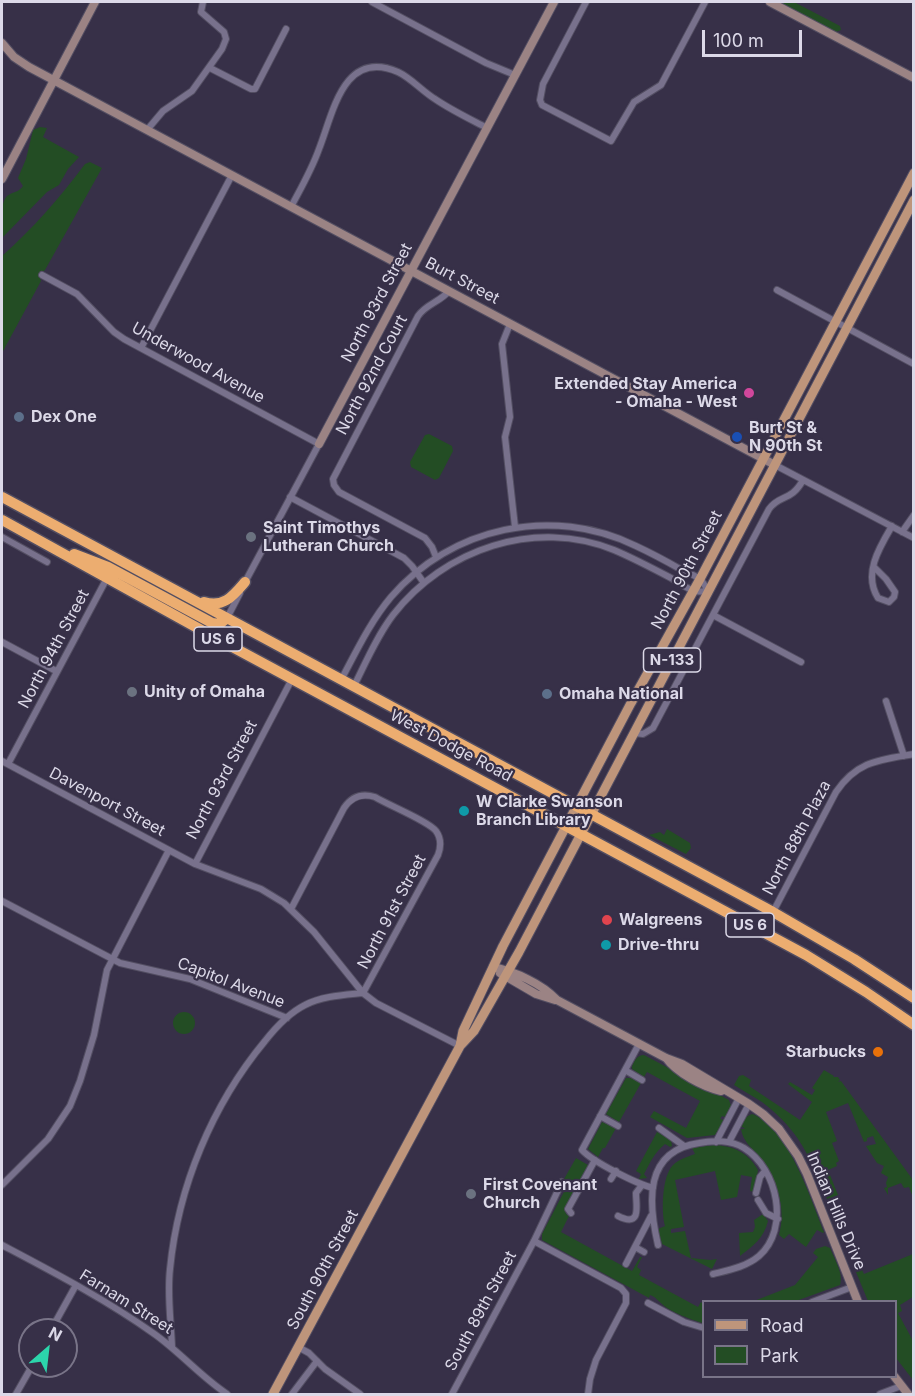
<!DOCTYPE html>
<style>
body{margin:0}
#map{position:relative;width:915px;height:1396px;overflow:hidden;background:#373048;font-family:Inter,sans-serif}
canvas{display:block}
.frame{position:absolute;inset:0;border:3px solid #dcd9e8;pointer-events:none}
.legend{position:absolute;left:702px;top:1300px;width:195px;height:78px;box-sizing:border-box;background:#373048;border:2px solid #797488;margin:0;padding:8px 10px;list-style:none;font-size:18px;color:#dcd9e8}
.legend li{display:flex;align-items:center;gap:12px;height:30px}
.legend b{width:30px;border:2px solid #797488}
.north{position:absolute;left:18px;top:1318px;width:60px;height:60px;box-sizing:border-box;background:#373048;border:2px solid #797488;border-radius:50%;rotate:28deg;font-size:16px;font-weight:700;line-height:24px;text-align:center;color:#dcd9e8}
.north::after{content:'';display:block;margin:auto;width:21px;height:27px;background:#2cd5ab;clip-path:polygon(50% 0,100% 100%,50% 72%,0 100%)}
.scale{position:absolute;left:702px;top:30px;width:100px;height:27px;box-sizing:border-box;border:3px solid #dcd9e8;border-top:0;padding-left:8px;font-size:18px;line-height:21px;white-space:nowrap;color:#dcd9e8;-webkit-text-stroke:4px #373048;paint-order:stroke}
</style>
<div id="map">
<canvas width="915" height="1396"></canvas>
<div class="frame"></div>
<ul class="legend">
<li><b style="height:8px;background:#be957b"></b>Road</li>
<li><b style="height:16px;background:#234d24"></b>Park</li>
</ul>
<div class="north">N</div>
<div class="scale">100 m</div>
</div>
<script>
const g = document.querySelector('canvas').getContext('2d');
g.lineJoin = 'round';
function fill(path, color) { g.fillStyle = color; g.fill(path, 'evenodd'); }
function strokePath(path, color, width, dash) { g.strokeStyle = color; g.lineWidth = width; g.lineCap = dash ? 'butt' : 'round'; g.setLineDash(dash || []); g.stroke(path); }
function drawText(font, color, halo, rows, align = 'center') {
  g.font = font + ' Inter,sans-serif'; g.lineWidth = 4.5; g.setLineDash([]); g.textBaseline = 'middle'; g.strokeStyle = halo; g.fillStyle = color; for (const [text, x, y, turn = 0] of rows) {
    g.save(); g.translate(x, y); g.rotate((+turn || 0) * Math.PI / 180); g.textAlign = isNaN(turn) ? turn : align; if (halo) g.strokeText(text, 0, 0); g.fillText(text, 0, 0); g.restore();
  }
}
fill(new Path2D(`
 M779,2h15l46,24 1,4 -5,2z
 M40,127l7,1 -4,9 36,20 -11,12 -9,16 -12,7 -45,46c-1,-12 -2,-35 5,-42 7,-5 11,-3 16,-10l-5,-8 8,-19 7,-29z
 M90,162l12,6 -57,102 -6,5 2,6 -39,72v-97c32,-29 57,-57 83,-92z
 M429,434l23,12 1,5 -14,27 -4,2 -24,-13 -1,-5 15,-27z
 M667,829l23,14 1,5 -5,6 -37,-19 11,-3 4,3z
 M173 1023a11 11 0 1 1 22 0a11 11 0 1 1-22 0Z
 M644,1055l85,45 2,6 -6,11 -3,-1 -2,3 4,1 -9,15 -28,3 -37,-21 4,-6 32,17 14,-27 -53,-29 -3,5 -12,-8v-3c3,-6 5,-11 12,-11z
 M824,1070l10,6 -1,1h5l2,3 -2,2 3,-1 72,99v17l-4,-10 -5,1 -3,-5 -13,5v7l-4,-7 3,-1 -1,-4 2,-6 -7,-4 3,-7 -7,-3 -11,-17 10,-2 -3,-8 -6,2v3l-3,1 -16,-39 -22,9 11,29 -5,2 7,18 -3,2 1,3 -9,4 10,25 -11,4c-18,-43 -26,-67 -65,-97 -9,-6 -19,-11 -28,-17l5,-9 4,-1 8,5 -2,6 51,34 12,-18 -24,-18 2,-2 22,13 3,-5 -3,-2z
 M626,1078h5l10,5 -22,39 -13,-8z
 M752,1114c36,12 59,86 72,118l-1,1 -6,-3 -11,17 -17,-13 -5,5 -5,-4c8,-28 -3,-58 -21,-79 -7,-10 -15,-14 -17,-27h4l-4,-3c2,-5 5,-10 11,-12z
 M602,1122l14,6 -11,20h-2l-5,9 -10,-8z
 M657,1132l14,8 1,6 -2,1 -5,-3c-11,9 -15,19 -21,30l3,4 -8,1 2,-5 -5,-3z
 M714,1145c19,1 34,7 44,25l-4,22 -4,-1 2,-14 -11,-2 -4,22 -16,3 -6,-29 -40,9 9,47 -13,2v4l14,-2 6,27 19,2 7,-1 -5,10 -50,-25 -4,-15 7,-3c-4,-15 -3,-50 8,-61 6,-6 14,-8 22,-11l-3,-6z
 M576,1158l12,7 -23,43 1,6 3,2 -8,16 71,39 8,-14h2l-5,10 4,3 -2,5 59,32 3,-5 2,2v19c-11,-3 -33,-11 -41,-19 -5,-4 -5,-6 -12,-9l-1,3 -107,-58v-6l24,-46 1,-5 -3,-4z
 M763,1214l5,7c-4,17 -15,25 -28,35l-1,-23 14,-1 2,-5 -1,-7z
 M825,1246l5,2c4,10 14,26 10,37l-44,16h-42l41,-16 23,-28 -5,-4 3,-4z
 M913,1254v43l-13,8 2,6 -4,2 15,28v39l-17,-22v-56l-28,-1 -12,-29 6,-2 2,4z`), '#234d24');
const street = new Path2D(`
 M372,2l114,61 29,12
 M586,2l-43,82 -3,16 2,5 69,36 23,-39 27,-17 44,-83
 M210,68l41,21h4l31,-60
 M147,130l16,-19 29,-20 30,-42 4,-10 -2,-7 -23,-20 2,-10
 M291,207c10,-19 21,-38 28,-58 14,-35 24,-101 79,-77 13,6 24,19 37,27 16,11 35,20 52,29
 M42,275l35,19 37,38 10,7 195,105 -75,140
 M777,290l137,74
 M510,324l-8,20 8,73 -5,20 10,90
 M141,348l91,-173
 M775,465l139,73
 M290,497l114,61 8,8 12,17
 M902,532l12,-17
 M2,537l45,25
 M436,557l-4,-10 -7,-9 -86,-46 -5,-7 -1,-6 85,-163c8,-12 22,-14 31,-25
 M874,567l12,12 9,13 -1,5 -5,5 -11,-4c-15,-24 1,-50 14,-72
 M713,615l88,47
 M227,618l13,-25
 M2,642l54,29
 M341,680c15,-28 29,-58 50,-83 60,-70 161,-92 245,-51 15,7 30,15 44,23 7,3 15,6 21,11 3,3 5,8 7,11
 M354,686c12,-24 23,-50 39,-71 51,-66 142,-97 221,-65 19,8 38,18 57,28 7,4 16,11 24,13 4,1 9,0 13,0
 M886,701l18,55
 M634,733l9,1 10,-6 116,-219c11,-15 22,-7 34,-29
 M2,761l193,103 66,25 23,14 30,29 49,61 13,10 84,43
 M8,764l99,-186
 M195,864l97,-185
 M2,901l118,62 70,16 97,39
 M773,912l63,-120c21,-31 43,-32 78,-38
 M639,1044l-57,106c11,12 55,34 71,38
 M625,1070l17,10
 M600,1116l18,10
 M659,1128l25,18
 M716,1142l23,-44
 M729,1142l20,-38
 M611,1179l5,-8
 M2,1185l46,-46 22,-33 10,-25 14,-46 13,-65 62,-120
 M756,1193l4,-16 5,-6
 M758,1200l8,13 12,6
 M571,1213l-3,-4 27,-49
 M618,1216c24,12 18,-10 18,-23l6,-8
 M534,1241l87,47 5,6v9l-30,57 -6,19 -2,15
 M2,1245c51,27 103,54 151,88 26,18 47,43 74,61
 M658,1245c-10,-43 -14,-94 41,-102 14,-3 32,-3 45,5 34,21 46,81 15,108 -13,11 -30,14 -46,18
 M635,1247l9,5
 M626,1264l25,-48
 M812,1302l40,-15
 M648,1303l36,19 20,6
 M51,1330l25,-45
 M172,1347c-1,-26 -5,-52 -2,-78 8,-82 42,-164 95,-228 11,-14 24,-28 40,-36 17,-9 39,-10 58,-12l75,-138c3,-8 3,-17 -2,-24 -8,-10 -48,-26 -61,-34 -13,-4 -23,-1 -31,11l-53,101
 M298,1347l11,6 16,16 35,25
 M16,1394l16,-28
 M292,1394l25,-33
 M452,1394l82,-153 28,-59
 M880,1394l21,-8`);
const secondary = new Path2D(`
 M770,2l144,76
 M2,43l12,14 15,10 746,398
 M2,179l93,-177
 M319,444l235,-442
 M493,967c22,5 48,16 64,33l109,58 16,6 67,40 14,10 16,15 19,27 9,18 51,128
 M500,973l36,21 19,6
 M666,1058c11,15 37,29 55,33
 M894,1376l14,18`);
const primary = new Path2D(`
 M460,1046l3,-15 40,-85 128,-243 69,-124 214,-406
 M273,1394l187,-348 14,-15 45,-79 395,-752`);
const highway = new Path2D(`
 M2,497l771,415 81,47 60,39
 M2,520l212,117 592,318 60,37 48,33
 M74,554l34,13 104,56 8,1 7,-6
 M204,602c20,6 29,-6 41,-20`);
strokePath(street, '#534e62', 8);
strokePath(secondary, '#534e62', 10);
strokePath(primary, '#534e62', 11);
strokePath(highway, '#534e62', 13);
strokePath(street, '#78718c', 6);
strokePath(secondary, '#9b8384', 8);
strokePath(primary, '#be957b', 9);
strokePath(highway, '#ecad70', 10);
for (const [x, y, r, color] of [
 [749,393,6,"#d1479c"],
 [19,417,6,"#5c6f8a"],
 [737,437,6,"#1a4fb4"],
 [251,537,6,"#6b7280"],
 [132,692,6,"#6b7280"],
 [547,694,6,"#5c6f8a"],
 [464,811,6,"#0f9aa8"],
 [607,920,6,"#e0444e"],
 [606,945,6,"#0f9aa8"],
 [878,1052,6,"#e8710a"],
 [471,1194,6,"#6b7280"]
]) { const dot = new Path2D(); dot.arc(x, y, r, 0, 2 * Math.PI); g.fillStyle = color; g.fill(dot); strokePath(dot, '#373048', 2); }
for (const [x, y, w] of [
 [218,639,48],
 [672,660,57],
 [750,925,48]
]) { const box = new Path2D(); box.roundRect(x - w / 2, y - 12, w, 24, 4.5); g.fillStyle = '#373048'; g.fill(box); strokePath(box, '#dcd9e8', 1.5); }
drawText('bold 15px', '#dcd9e8', null, [
 ["US 6",218,639],
 ["N-133",672,660],
 ["US 6",750,925]
]);
drawText('16px', '#dcd9e8', '#373048', [
 ["Burt Street",462,281,28],
 ["North 93rd Street",377,303,-62],
 ["Underwood Avenue",198,363,29],
 ["North 92nd Court",372,375,-62],
 ["North 90th Street",687,570,-62],
 ["North 94th Street",54,649,-62],
 ["West Dodge Road",451,746,28],
 ["North 93rd Street",222,780,-62],
 ["Davenport Street",107,802,28],
 ["North 88th Plaza",797,838,-62],
 ["North 91st Street",392,912,-62],
 ["Capitol Avenue",231,983,21],
 ["Indian Hills Drive",836,1211,67],
 ["South 90th Street",323,1270,-62],
 ["Farnam Street",126,1302,32],
 ["South 89th Street",481,1311,-62]
]);
drawText('bold 16px', '#dcd9e8', '#373048', [
 ["Extended Stay America",737,384,"right"],
 ["- Omaha - West",737,402,"right"],
 ["Dex One",31,417],
 ["Burt St &",749,428],
 ["N 90th St",749,446],
 ["Saint Timothys",263,528],
 ["Lutheran Church",263,546],
 ["Unity of Omaha",144,692],
 ["Omaha National",559,694],
 ["W Clarke Swanson",476,802],
 ["Branch Library",476,820],
 ["Walgreens",619,920],
 ["Drive-thru",618,945],
 ["Starbucks",866,1052,"right"],
 ["First Covenant",483,1185],
 ["Church",483,1203]
], 'left');
</script>
